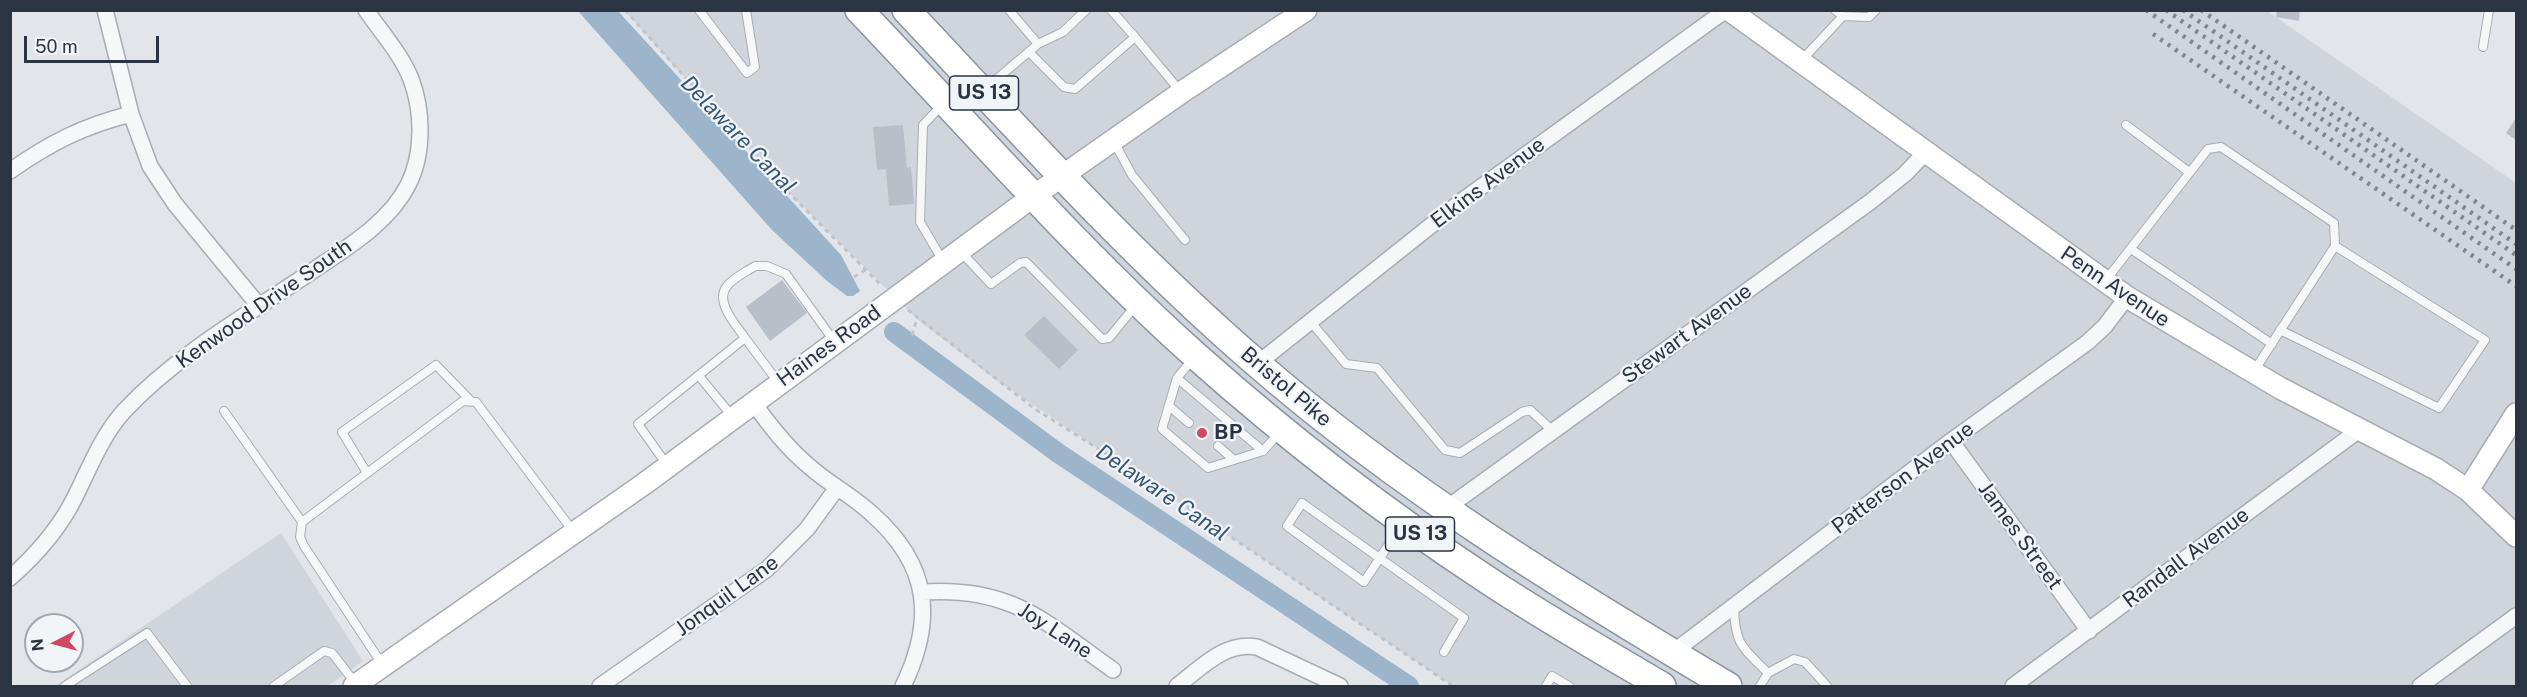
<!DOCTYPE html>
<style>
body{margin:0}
#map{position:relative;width:2527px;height:697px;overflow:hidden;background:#e2e6eb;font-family:"Public Sans",sans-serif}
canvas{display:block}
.frame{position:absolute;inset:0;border:12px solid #2a3443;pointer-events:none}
.north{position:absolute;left:24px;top:613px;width:60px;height:60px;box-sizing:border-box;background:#f2f5f8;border:2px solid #a2a8b0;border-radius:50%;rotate:264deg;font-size:16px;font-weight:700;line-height:24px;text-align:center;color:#2a3443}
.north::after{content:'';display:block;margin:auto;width:21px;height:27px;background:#cf4863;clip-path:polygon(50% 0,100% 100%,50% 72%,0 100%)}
.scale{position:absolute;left:24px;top:36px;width:135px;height:27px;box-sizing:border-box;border:3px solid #2a3443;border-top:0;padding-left:8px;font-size:18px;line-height:21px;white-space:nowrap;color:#2a3443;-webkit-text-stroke:4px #f2f5f8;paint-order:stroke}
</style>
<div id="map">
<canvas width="2527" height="697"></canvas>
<div class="frame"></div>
<div class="north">N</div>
<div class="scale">50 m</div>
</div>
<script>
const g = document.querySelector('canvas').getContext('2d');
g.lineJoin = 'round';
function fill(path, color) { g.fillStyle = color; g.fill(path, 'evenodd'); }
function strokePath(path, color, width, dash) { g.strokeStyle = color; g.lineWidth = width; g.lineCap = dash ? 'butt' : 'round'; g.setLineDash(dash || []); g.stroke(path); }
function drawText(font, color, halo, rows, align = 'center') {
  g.font = font + ' "Public Sans",sans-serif'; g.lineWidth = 4.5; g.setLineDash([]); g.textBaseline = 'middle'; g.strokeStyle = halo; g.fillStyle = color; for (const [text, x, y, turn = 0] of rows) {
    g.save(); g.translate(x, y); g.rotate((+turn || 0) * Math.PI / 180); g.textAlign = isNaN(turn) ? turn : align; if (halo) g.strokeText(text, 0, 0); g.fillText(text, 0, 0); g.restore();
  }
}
fill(new Path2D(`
 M625,11h1642l249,172v503h-1063l-457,-306 -79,-61 -134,-132z
 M281,533l82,128 -35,25h-273z`), '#d0d5dc');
fill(new Path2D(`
 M578,11h40l223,244 19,36 -7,5h-6l-20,-15 -55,-51z`), '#9db5ca');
strokePath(new Path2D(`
 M894,332l164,121 351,233`), '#9db5ca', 20);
fill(new Path2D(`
 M2277,10h23l-1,11 -23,-4z
 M2516,118v22l-10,-7z
 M903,125l4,43 4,-1 3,37 -25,2 -3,-37 -9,1 -4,-43z
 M782,280l25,33 -37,28 -24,-34z
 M1044,316l34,34 -19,19 -35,-34z`), '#b9bfc8');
const lane = new Path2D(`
 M699,10l48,63 8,-6 -9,-57
 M1009,10l29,34
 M1835,10l8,6
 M1135,37l45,54
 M2483,47l6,-37
 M1029,52l35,35 11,2 60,-52 -24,-27
 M1801,61l42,-45 26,1 7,-7
 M986,88l52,-44 25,-12 23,-22
 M943,104l-20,21 -3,97 23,39
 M2126,125l63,47
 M1114,142l18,33 53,65
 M2131,249l141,95
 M962,253l29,31 29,-21 6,-1 76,77 7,-1 27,-33
 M2106,280l102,-131 13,-2 113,76 1,23
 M1310,321l36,43 31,4 68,82 15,3 62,-41 8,-2 23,21
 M745,338c-8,-12 -31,-36 -18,-52 6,-8 19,-14 28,-20h12l19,8 48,67
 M1192,360l-15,18 86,73 16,-18
 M2254,371l81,-125 150,94 -46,68 -159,-78
 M699,376l33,40
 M1177,378l-15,51 46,39 55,-17
 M1169,406l20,17
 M224,411l78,111
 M1218,446l15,13
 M667,465l-29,-41 107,-86 33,44
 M367,473l-25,-41 94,-67 34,35
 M1401,526l-37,56 -77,-56 15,-23 162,115 -20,34
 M1734,607c1,38 8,40 34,66
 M382,664l-78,-118 -4,-9 2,-15 161,-121 13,1 97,129
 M65,686l82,-53 40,53
 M274,686l50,-35 8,2 24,31
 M1546,686l6,-10 17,10
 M1760,686l8,-13 26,-14 11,3 22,24`);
const street = new Path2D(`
 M105,10l26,104 19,52 25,38 85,103
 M10,171c40,-28 73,-45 121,-57
 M1257,364l206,-164 263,-190
 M753,402c17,24 34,46 57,65 19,17 43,29 62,47 58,51 63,106 31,172
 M1951,441l138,190
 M1444,510l426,-308 35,-28 20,-21
 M10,578c26,-23 50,-50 65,-81 15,-30 27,-62 50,-87 53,-56 122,-95 186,-138 34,-23 78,-49 97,-87 16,-31 15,-74 3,-106 -10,-25 -30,-47 -45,-69
 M922,592c90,-6 123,30 191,78
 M1672,653l279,-212 137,-99 17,-16 22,-29
 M600,686l167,-117 40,-40 30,-41
 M1177,686c24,-18 48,-45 80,-39l83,39
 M2013,686l346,-256
 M2420,686l96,-70`);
const secondary = new Path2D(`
 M1729,10l398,287 153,91 156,81 32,21 48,46
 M2468,490l48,-76
 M354,686l290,-202 391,-289 147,-103 124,-82`);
const highway = new Path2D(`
 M859,10c111,116 217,239 337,346 91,81 188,156 290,223 57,38 117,72 176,107
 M906,10c113,120 223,243 348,351 147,128 308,226 474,325`);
strokePath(lane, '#a7adb5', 10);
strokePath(street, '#a7adb5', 18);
strokePath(secondary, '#a7adb5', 24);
strokePath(highway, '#8994a1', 30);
strokePath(new Path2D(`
 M625,10l158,177 98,98
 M854,277l11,-7
 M908,310l127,99 89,56 329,221
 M912,335l5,-16`), '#c0c4ca', 3, [4.5, 4.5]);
strokePath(lane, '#f5f7f9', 8);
strokePath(street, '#f5f7f9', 15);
strokePath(secondary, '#fff', 21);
strokePath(highway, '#fff', 27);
strokePath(new Path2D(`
 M2146,10l370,259
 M2166,10l350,245
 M2183,10l333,234
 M2201,10l315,220
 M2153,34l363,252`), '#7c8694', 4.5, [3, 6]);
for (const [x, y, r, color] of [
 [1202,433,6,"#cf4863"]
]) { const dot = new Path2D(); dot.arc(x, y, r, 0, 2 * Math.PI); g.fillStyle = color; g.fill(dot); strokePath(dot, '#f2f5f8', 2); }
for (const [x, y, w] of [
 [984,93,69],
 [1420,534,69]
]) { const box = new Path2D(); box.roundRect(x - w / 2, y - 17, w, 34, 4.5); g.fillStyle = '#f2f5f8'; g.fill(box); strokePath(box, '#2a3443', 1.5); }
drawText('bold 20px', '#2a3443', null, [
 ["US 13",984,93],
 ["US 13",1420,534]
]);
drawText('21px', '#2a3443', '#f2f5f8', [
 ["Elkins Avenue",1488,183,-37],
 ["Penn Avenue",2115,287,34],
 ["Kenwood Drive South",264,304,-35],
 ["Stewart Avenue",1687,334,-36],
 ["Haines Road",829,346,-36],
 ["Bristol Pike",1286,387,40],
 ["Patterson Avenue",1903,478,-37],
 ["James Street",2020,536,54],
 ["Randall Avenue",2186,558,-37],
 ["Jonquil Lane",727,596,-36],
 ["Joy Lane",1055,631,33]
]);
drawText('bold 21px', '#2a3443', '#f2f5f8', [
 ["BP",1214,433]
], 'left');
drawText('italic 22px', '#345577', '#f2f5f8', [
 ["Delaware Canal",738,135,46],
 ["Delaware Canal",1162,493,34]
]);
</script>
